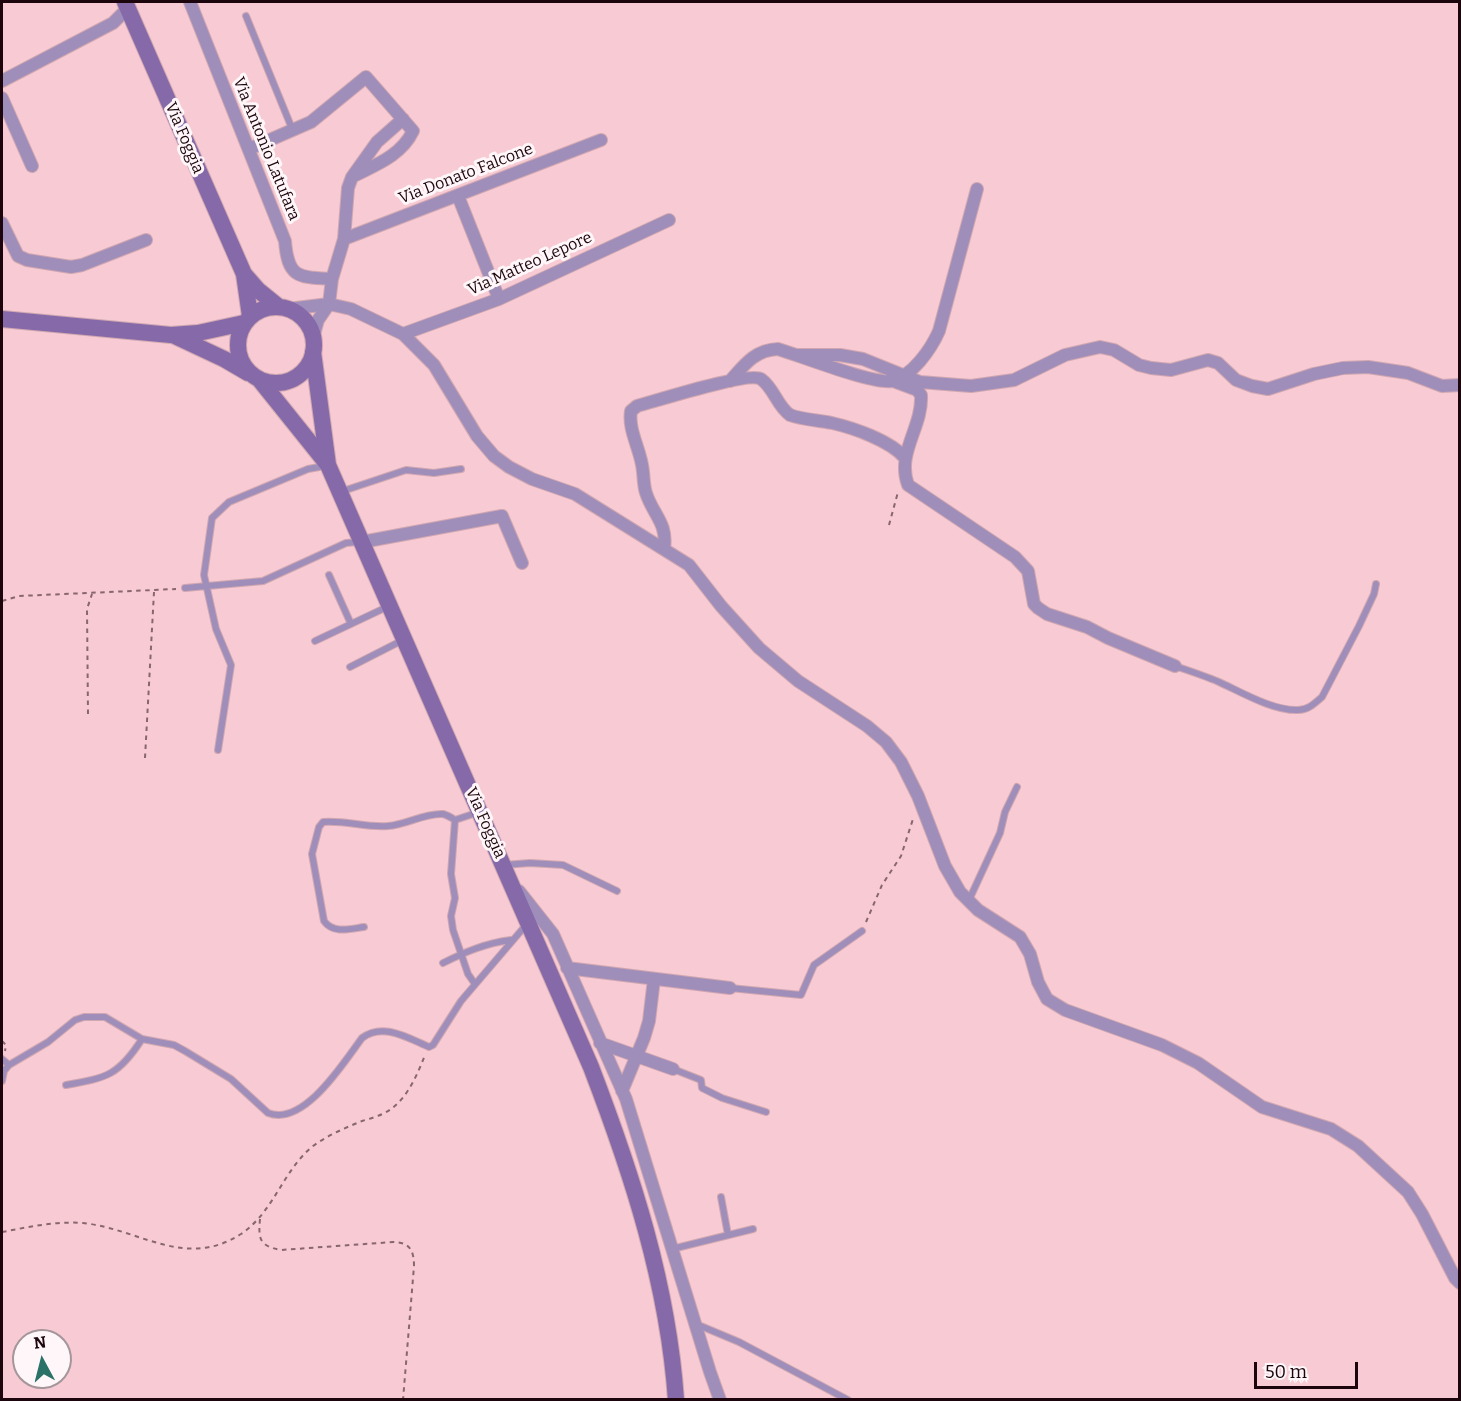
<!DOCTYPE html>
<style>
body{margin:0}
#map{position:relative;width:1461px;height:1401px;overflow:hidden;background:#f7cad4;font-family:Bitter,serif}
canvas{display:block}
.frame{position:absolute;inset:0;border:3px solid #1c050c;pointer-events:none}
.north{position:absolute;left:12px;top:1329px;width:60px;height:60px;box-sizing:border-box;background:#fef6f8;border:2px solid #a4969a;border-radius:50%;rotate:353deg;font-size:16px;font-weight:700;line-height:24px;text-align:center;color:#1c050c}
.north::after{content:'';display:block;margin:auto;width:21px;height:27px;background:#2a7168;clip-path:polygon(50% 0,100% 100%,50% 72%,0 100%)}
.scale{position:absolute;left:1254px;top:1362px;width:104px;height:27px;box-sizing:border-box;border:3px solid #1c050c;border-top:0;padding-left:8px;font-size:18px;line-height:21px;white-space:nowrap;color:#1c050c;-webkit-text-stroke:4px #fef6f8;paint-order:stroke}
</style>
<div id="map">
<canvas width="1461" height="1401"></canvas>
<div class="frame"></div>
<div class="north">N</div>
<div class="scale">50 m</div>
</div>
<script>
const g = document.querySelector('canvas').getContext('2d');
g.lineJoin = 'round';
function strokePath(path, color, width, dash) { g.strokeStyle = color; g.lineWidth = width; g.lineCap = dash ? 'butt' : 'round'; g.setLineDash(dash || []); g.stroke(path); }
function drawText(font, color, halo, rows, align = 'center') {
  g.font = font + ' Bitter,serif'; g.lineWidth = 6; g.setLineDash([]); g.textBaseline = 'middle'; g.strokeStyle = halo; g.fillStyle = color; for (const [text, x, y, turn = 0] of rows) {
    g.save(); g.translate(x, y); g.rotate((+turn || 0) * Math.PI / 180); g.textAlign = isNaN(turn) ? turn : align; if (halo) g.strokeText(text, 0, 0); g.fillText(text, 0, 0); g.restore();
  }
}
const lane = new Path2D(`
 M246,16l47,115
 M340,492l66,-22 28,3 27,-4
 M329,575l22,49 38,-18
 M185,588l78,-7 83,-38 12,-1
 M315,641l36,-17
 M1175,666c15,5 30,10 44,16 22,10 54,29 79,28 10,0 16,-6 24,-13l37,-71 15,-32 2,-10
 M350,667l53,-27
 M218,750l13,-85 -15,-36 -12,-54 8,-57 17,-16 79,-33 17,-3
 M504,865l26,-2 33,2 54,26
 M969,900l31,-67 5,-21 12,-25
 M364,927c-14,2 -31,7 -40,-6l-12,-67 7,-27 4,-5c22,-2 44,6 65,4 18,-1 36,-13 55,-12 4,1 9,4 12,6
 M443,963c22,-11 43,-20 68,-23
 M475,984l-7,-10 -15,-44 -2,-14 4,-18 -4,-24 4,-54 24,-8
 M730,988l71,7 13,-30 48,-34
 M2,1059l7,6
 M673,1069l28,11 1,8 20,10 44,14
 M2,1081l2,-10 5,-6 39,-23 27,-22 9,-3h21l37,22 32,6 11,6 46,28 37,34c36,14 76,-51 94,-75 21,-16 46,0 67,9l4,-2 28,-44 65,-76
 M66,1085c41,-7 53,-10 76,-46
 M721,1197l7,38
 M672,1249l81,-20
 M696,1324l43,18 109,58`);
const street = new Path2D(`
 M190,2l95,239c3,37 13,36 47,38
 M2,81l111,-58 15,-15
 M2,98l30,68
 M249,149l62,-27 55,-45 47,54c-12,25 -38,34 -61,46
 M458,196l41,103
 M2,223l16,33 9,4 44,7 11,-2 64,-25
 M344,239l257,-99
 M288,309l41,-5 22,5 52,25 31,31 43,71 17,20 15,11 23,12 43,15 114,71 32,41 38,42 39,33 69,45 19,16 15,20 17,34 27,70 15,26 18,18 42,27 10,17 8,28 9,17 18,11 97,35 36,18 64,44 69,22 27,17 50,46 14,22 33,64 5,5
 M403,334l96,-35 170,-79
 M313,338l5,-18 11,-16 3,-25 12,-40 4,-51 4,-11 25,-35 26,-23
 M797,355h43l23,4 57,23 51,4 43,-6 51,-25 35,-8 14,3 25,15 12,3 20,2 37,-10 10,3 18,17 16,6 16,3 46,-15 29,-6 25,-1 40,6 34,13 18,-1
 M730,381c15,-17 25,-31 48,-32 23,7 94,35 113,32 21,-4 40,-32 48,-50l38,-142
 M893,381l24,9 4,5c2,32 -25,58 -13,90l107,72 13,14 6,33 4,4 9,6 40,13 21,11 67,28
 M362,542l140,-26 20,47
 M664,549c4,-26 -11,-34 -18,-56 -3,-9 -2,-19 -4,-28 -3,-18 -14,-36 -11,-54l6,-5c19,-5 112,-35 124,-27 13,9 16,27 29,36 14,5 28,5 42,8 22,5 59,18 73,35
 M519,891l34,43 73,165 84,273 10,28
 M567,968l163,20
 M600,1043l73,26
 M622,1091l22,-53 5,-17 5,-42`);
const secondary = new Path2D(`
 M125,2l119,272 6,42
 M244,274l14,16 21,17
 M238 345a38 38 0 1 1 76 0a38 38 0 1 1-76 0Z
 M2,319l169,16 27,-2 46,-10
 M175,336l49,23 24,14
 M313,352l15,113 263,602c41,107 77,217 85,333
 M259,379l69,86`);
strokePath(lane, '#d0a7b0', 8);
strokePath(street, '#d0a7b0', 14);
strokePath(secondary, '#d0a7b0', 18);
strokePath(new Path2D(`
 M889,525l9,-33
 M2,601l17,-5 157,-7
 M88,714l-1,-105 5,-15
 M145,758l9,-166
 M866,922l16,-37 19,-29 12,-37
 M2,1041l4,4 -1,6
 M260,1219c-2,21 0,27 21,31l112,-8c17,0 21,9 21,24l-11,134
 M2,1232c27,-5 53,-11 81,-9 57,6 102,47 158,11 33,-22 42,-64 72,-88 15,-11 32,-18 49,-25 10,-3 21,-6 29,-12 17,-12 27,-36 34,-54`), '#88666e', 2, [4.5, 4.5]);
strokePath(lane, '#a08eba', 6);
strokePath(street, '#a08eba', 12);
strokePath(secondary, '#8569a9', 16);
drawText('16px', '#1c050c', '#fef6f8', [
 ["Via Foggia",184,138,67],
 ["Via Antonio Latufara",266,149,68],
 ["Via Donato Falcone",466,174,-21],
 ["Via Matteo Lepore",530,264,-24],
 ["Via Foggia",485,823,66]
]);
</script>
